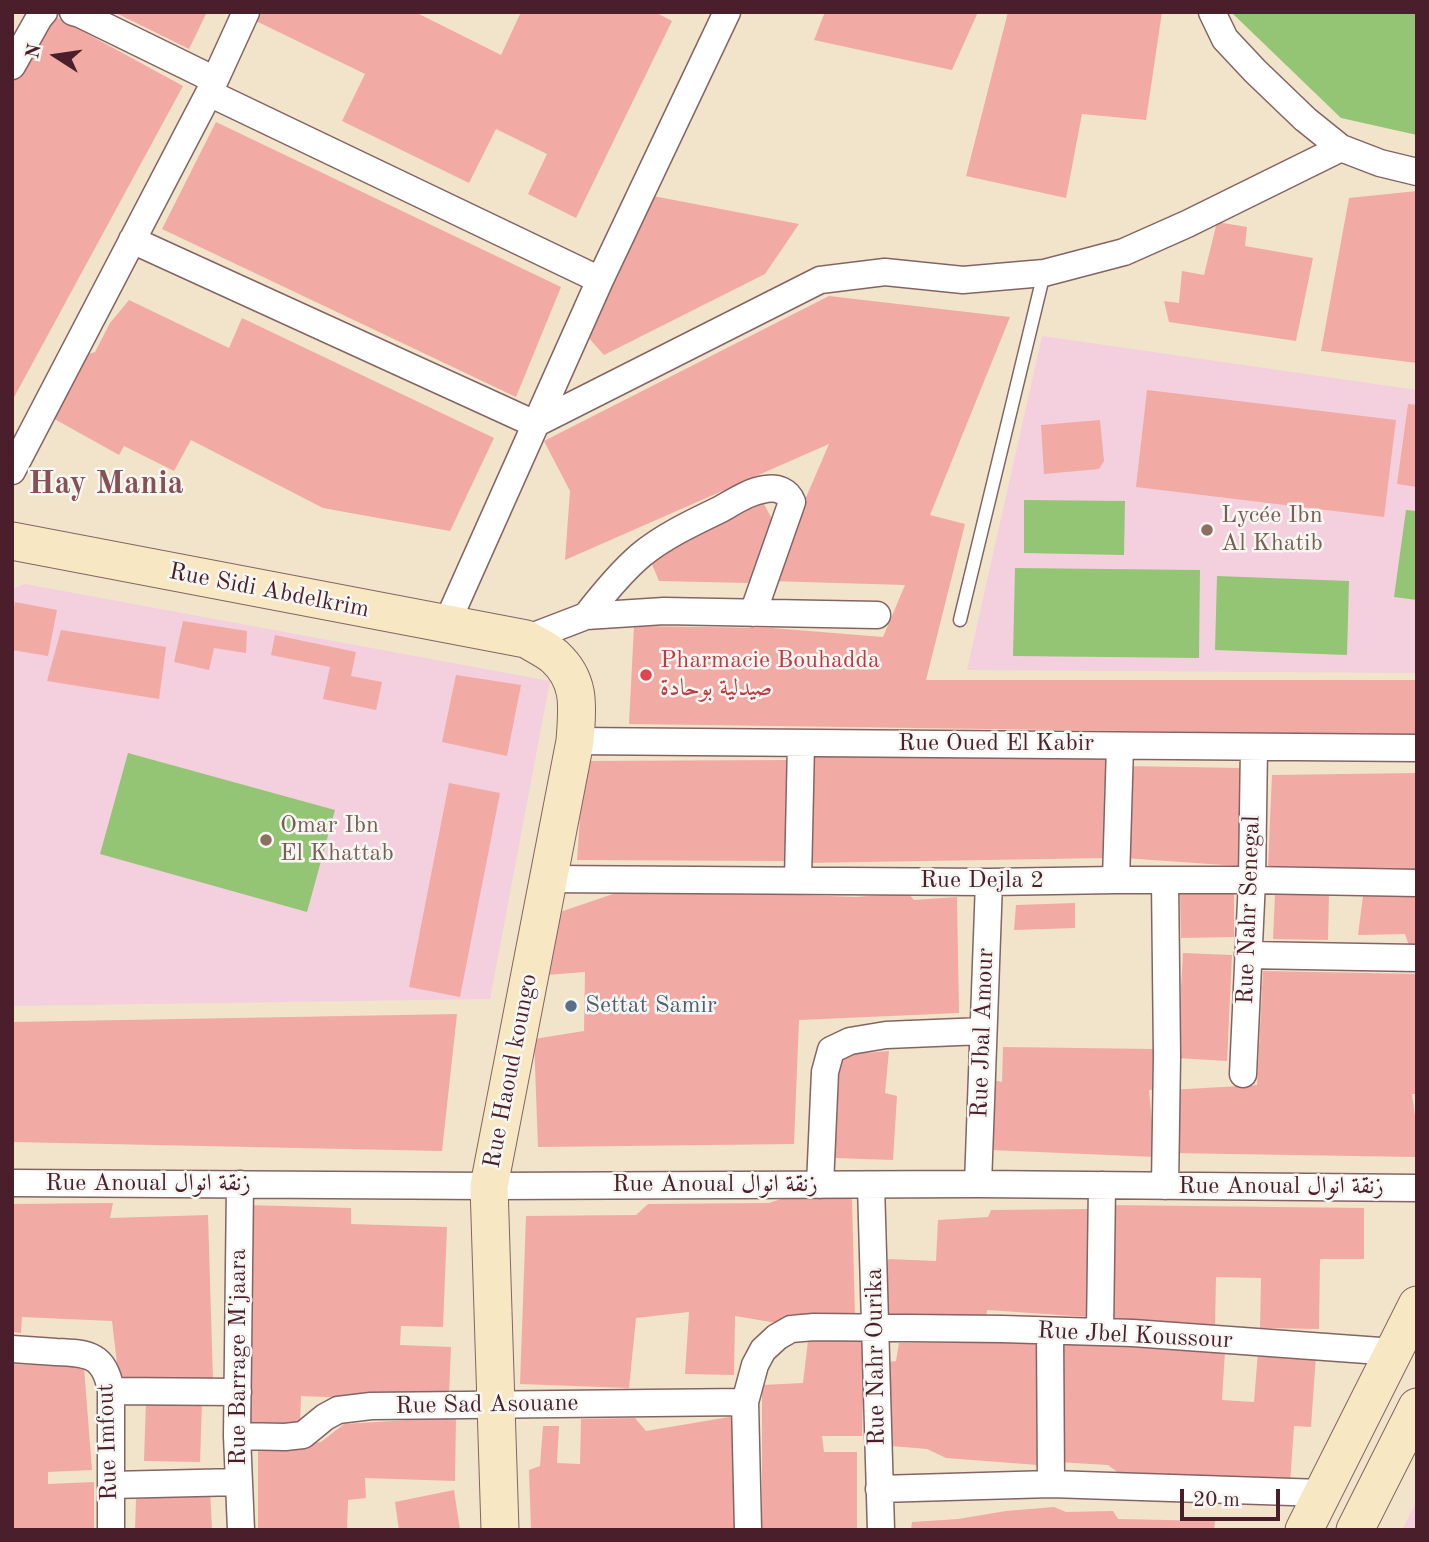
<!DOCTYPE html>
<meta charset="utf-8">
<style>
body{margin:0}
#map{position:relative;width:1429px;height:1542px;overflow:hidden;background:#f1e4cb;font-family:"Old Standard TT",serif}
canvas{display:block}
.frame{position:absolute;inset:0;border:14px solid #4a1f2b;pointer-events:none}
.north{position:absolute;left:21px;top:21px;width:70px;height:70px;-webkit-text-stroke:5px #f6f6f2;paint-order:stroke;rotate:282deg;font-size:19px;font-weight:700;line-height:28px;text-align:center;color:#4a1f2b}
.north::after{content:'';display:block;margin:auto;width:24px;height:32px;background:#4a1f2b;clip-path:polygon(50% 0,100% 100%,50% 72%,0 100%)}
.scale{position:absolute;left:1180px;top:1489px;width:100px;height:32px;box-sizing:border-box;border:4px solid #4a1f2b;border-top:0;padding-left:9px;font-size:21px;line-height:24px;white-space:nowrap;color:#4a1f2b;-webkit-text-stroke:5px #f6f6f2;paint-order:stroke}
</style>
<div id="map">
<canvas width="1429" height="1542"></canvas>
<div class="frame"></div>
<div class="north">N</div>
<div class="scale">20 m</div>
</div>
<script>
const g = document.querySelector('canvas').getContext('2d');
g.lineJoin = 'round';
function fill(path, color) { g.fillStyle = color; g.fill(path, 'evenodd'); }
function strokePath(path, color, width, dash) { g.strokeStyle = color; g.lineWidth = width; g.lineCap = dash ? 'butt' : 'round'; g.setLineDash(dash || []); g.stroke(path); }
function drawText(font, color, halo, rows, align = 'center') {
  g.font = font + ' "Old Standard TT",Amiri,serif'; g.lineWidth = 5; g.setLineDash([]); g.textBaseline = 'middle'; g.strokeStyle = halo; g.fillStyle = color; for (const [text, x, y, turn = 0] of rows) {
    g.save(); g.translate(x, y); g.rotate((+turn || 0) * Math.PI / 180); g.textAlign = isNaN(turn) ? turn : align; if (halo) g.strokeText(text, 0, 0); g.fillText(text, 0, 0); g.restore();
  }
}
fill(new Path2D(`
 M1042,336l375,54v283l-450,-3z
 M25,584l525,97 -60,318 -478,7v-417z
 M1417,1501v29h-15z`), '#f4cfde');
fill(new Path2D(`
 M1231,12h186v123l-76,-17z
 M1024,500l101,1 -1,54 -100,-2z
 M1406,510l11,1v89l-23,-3z
 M1015,568l185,2 -1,88 -186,-2z
 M1217,576l132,5 -2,74 -132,-5z
 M128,753l207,57 -28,102 -207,-58z`), '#94c575');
fill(new Path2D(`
 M114,12h93l-18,37z
 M260,12h160l-1,2 82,41 20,-43h134l17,9 -96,197 -48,-24 19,-40 -51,-25 -27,54 -127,-62 23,-47 -109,-53z
 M825,12h153l-26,58 -138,-30z
 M1008,12h154l-16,108 -64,-6 -16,84 -100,-22z
 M51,14l132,72 -171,315v-317z
 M216,122l345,165 -45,110 -354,-168z
 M1417,191v172l-96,-12 28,-153z
 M653,196l146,28 -34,50 -161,81 -17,-19z
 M1217,222l30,5 -2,19 68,12 -17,83 -127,-19 -5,-21 15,2 3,-32 22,4z
 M829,296l181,21 -80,198 35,9 -39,156h491v55l-788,-11 5,-98 138,2 111,9 22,-52 -135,-4 59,-137 -264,116 5,-69 -26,-50z
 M129,300l100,48 13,-30 252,120 -44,93 -127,-23 -132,-68 -17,31 -50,-25 -5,9 -70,-39 33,-60 13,-4 15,-29z
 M1147,390l249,30 -12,97 -248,-30z
 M1408,404l9,1v82l-20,-3z
 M1100,420l4,41 -5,8 -55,5 -3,-49z
 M762,500l12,23 -26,60 -89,-2 -10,-24z
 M15,602l42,8 -9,46 -36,-6v-32z
 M183,621l64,10 -1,22 -32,-5 -5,22 -35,-8z
 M61,630l105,17 -7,52 -112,-18z
 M275,635l81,17 -5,24 31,6 -6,28 -53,-11 7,-32 -59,-12z
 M456,675l65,10 -14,71 -65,-14z
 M803,756h307l-4,102 -302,5z
 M789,760l-4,101 -208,-1 7,-99z
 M1124,766l117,2 -3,98 -114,-8z
 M1417,773v100l-82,-1 -10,-5 -57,-1 4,-91z
 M449,783l51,10 -40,204 -51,-10z
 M628,889l228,8 52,-4 6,7 43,-3 2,116 -160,7 -5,124 -256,3 -4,-108 50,-8 1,-59 -38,3 4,-60z
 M1180,894h54v43l-53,1z
 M1275,894h54l-1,46 -55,-1z
 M1363,896h54v50h-8l-4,-12 -47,1z
 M1075,903v25l-61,2 2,-25z
 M1183,953l49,2 -5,106 -50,-3z
 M1263,971l154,3v120h-5l5,37v26l-249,-4 1,-63 88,-5z
 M457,1014l-15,137 -430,-9v-120z
 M1003,1047l152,2 7,40 -13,1 6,67 -164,-7 2,-70 9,2z
 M889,1051l-4,42 12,3 -4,64 -58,-2 5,-103z
 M781,1199h71l3,118 -65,-3 -7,10 -48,-8 -1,59 -49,-1 4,-62 -53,6 -7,70 -109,-4 6,-168 110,-1 12,-11 121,-1z
 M113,1203l-3,15 98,-3 5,165 -94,1 -7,-60 -90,-4 -1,16 -9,-1v-128z
 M247,1205l104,3v16l96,3 -4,100 -42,-1 -1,19 51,2 -2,48 -4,7 -144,-6 -1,31 -60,-1z
 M1107,1205l257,3v51h-44l-1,70 -59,-1 1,-50 -45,-1 -1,50 -109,-1z
 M1090,1209l-1,108 -102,-7 -1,11 -105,-6v-47l8,-9 47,2 2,-41 50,-3 3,-7z
 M809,1332l56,1 -3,103h-40l2,16h33v78h-95v-145l41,-2z
 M1040,1342l-2,123 -92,-7 -19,-9 -47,-4 2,-82 14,-2 3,-18z
 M1063,1342l162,9 -3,49 32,2 4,-51 58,4 -5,72 -17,-1 -4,58 -170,-10 -12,-9 -51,-3z
 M12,1364l72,3 8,103 -44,2v12l46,-2v48h-82z
 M146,1401l56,1 -2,60 -56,-1z
 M741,1415l-4,115h-206l-2,-60 11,-4 3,-40h16l-2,37 23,1 1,-45 54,-1 11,13z
 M456,1417l-1,64 -90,-3 1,20 -18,2 -1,30h-89v-79l63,-9 23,-18z
 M454,1490l6,40h-61l-4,-28z
 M210,1491l2,39h-77l1,-31z
 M1054,1507l12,5 47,-1 5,8 97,2 -1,9h-303l1,-8 46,-3 48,-8z`), '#f2aaa5');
const lane = new Path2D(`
 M960,620l84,-347`);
const street = new Path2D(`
 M73,12l7,2 135,66
 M1212,12l13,27 30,32 50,48 36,29 39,15 37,9
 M12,66l27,-48 5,-6
 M209,93l391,187
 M132,240l403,184 285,-144 65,-8 78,8 81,-7 80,-21 63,-28 154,-76
 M12,471l197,-378 37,-81
 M586,616c17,-22 34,-43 55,-61 23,-19 53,-33 80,-46 14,-8 29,-18 45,-20 11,-2 22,2 26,13l-39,111
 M446,625l154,-345 127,-268
 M526,639l60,-23 78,-5 213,4
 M575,741l842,7
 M548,879l441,3 127,-2h136l165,3
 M798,880l3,-137
 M1116,880l4,-134
 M1165,880l2,177 -2,129
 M1248,955l169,3
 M1243,1074l9,-194 2,-133
 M12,1183l477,3 489,-2 439,4
 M240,1184l-3,252 4,94
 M978,1184l11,-302
 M820,1185l5,-113 6,-22 19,-9 36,-6 97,-4
 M871,1185l10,345
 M1050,1331l1,153
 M1100,1332l2,-147
 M12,1349c15,1 30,2 44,3 33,1 49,3 55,39v139
 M111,1391l127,1
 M237,1436l48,1 18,-2 22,-18 13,-7 33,-4 374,-4
 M111,1485l128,-3
 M879,1489l172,-5 271,9
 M748,1530l-3,-128 10,-37 8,-15 14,-13 14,-8 23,-2 188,2 131,4 261,19`);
const secondary = new Path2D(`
 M12,541l514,98c10,6 21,11 29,18 27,25 22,52 20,84l-86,445 11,344
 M1304,1530l113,-225
 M1355,1530l62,-123`);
strokePath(lane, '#846463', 15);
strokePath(street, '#846463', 29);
strokePath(secondary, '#846463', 39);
strokePath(lane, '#fff', 12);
strokePath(street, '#fff', 26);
strokePath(secondary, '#f7e8c3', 37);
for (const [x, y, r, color] of [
 [1207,530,7,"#8d6e63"],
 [646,675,7,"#e0444e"],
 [266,840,7,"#8d6e63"],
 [571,1006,7,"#5c6f8a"]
]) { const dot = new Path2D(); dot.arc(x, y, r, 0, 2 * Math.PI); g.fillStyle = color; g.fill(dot); strokePath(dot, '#f6f6f2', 2.5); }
drawText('24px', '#785e54', '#f6f6f2', [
 ["Lycée Ibn",1221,516],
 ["Al Khatib",1221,544],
 ["Omar Ibn",280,826],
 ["El Khattab",280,854]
], 'left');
drawText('24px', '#4a1f2b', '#f6f6f2', [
 ["Rue Sidi Abdelkrim",269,591,11],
 ["Rue Oued El Kabir",996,744],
 ["Rue Dejla 2",982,881],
 ["Rue Nahr Senegal",1249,910,-88],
 ["Rue Jbal Amour",983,1033,-88],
 ["Rue Haoud koungo",511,1071,-79],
 ["Rue Anoual زنقة انوال",148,1184],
 ["Rue Anoual زنقة انوال",715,1185],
 ["Rue Anoual زنقة انوال",1281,1187],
 ["Rue Jbel Koussour",1135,1336,3],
 ["Rue Barrage M'jaara",239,1357,-90],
 ["Rue Nahr Ourika",876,1357,-91],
 ["Rue Sad Asouane",487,1405,-1],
 ["Rue Imfout",108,1442,-92]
]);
drawText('24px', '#be3a42', '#f6f6f2', [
 ["Pharmacie Bouhadda",660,661],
 ["صيدلية بوحادة",660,689]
], 'left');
drawText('24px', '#4e5e75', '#f6f6f2', [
 ["Settat Samir",585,1006]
], 'left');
drawText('bold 32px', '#855056', '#f6f6f2', [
 ["Hay Mania",106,485]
]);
</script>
